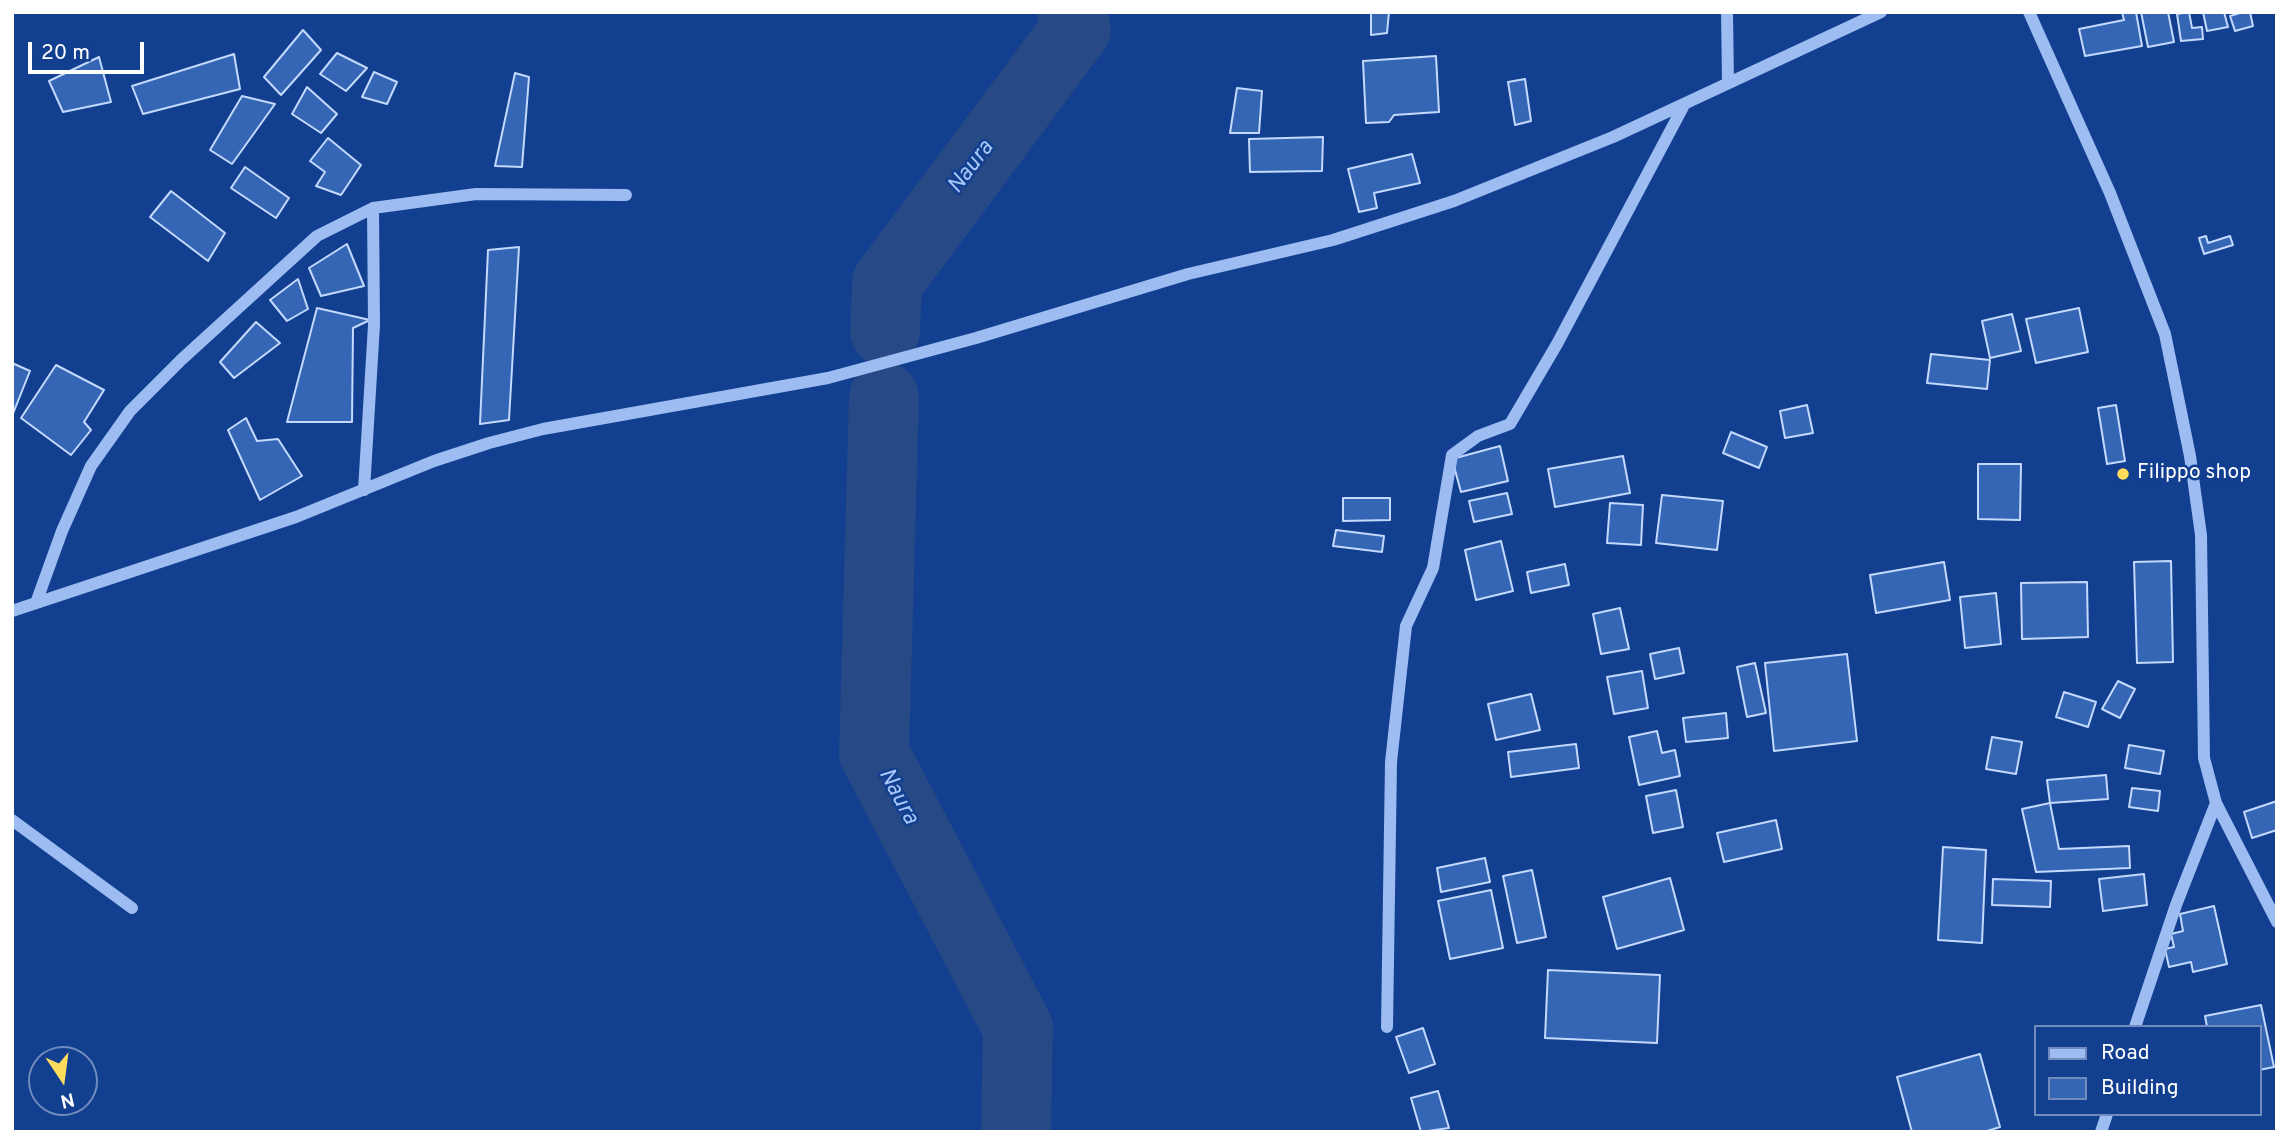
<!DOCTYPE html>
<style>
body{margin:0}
#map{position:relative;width:2289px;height:1144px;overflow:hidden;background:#123f8f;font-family:Overpass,sans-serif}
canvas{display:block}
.frame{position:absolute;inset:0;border:14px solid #fff;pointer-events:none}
.legend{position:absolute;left:2034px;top:1025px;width:228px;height:91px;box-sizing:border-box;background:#123f8f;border:2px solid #718cbc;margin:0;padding:9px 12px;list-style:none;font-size:21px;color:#fff}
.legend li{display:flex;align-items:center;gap:14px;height:35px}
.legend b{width:35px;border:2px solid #718cbc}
.north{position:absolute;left:28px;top:1046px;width:70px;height:70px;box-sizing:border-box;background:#123f8f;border:2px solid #718cbc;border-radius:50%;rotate:167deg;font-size:19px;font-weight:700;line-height:28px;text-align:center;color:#fff}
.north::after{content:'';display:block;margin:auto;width:24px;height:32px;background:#ffdc5c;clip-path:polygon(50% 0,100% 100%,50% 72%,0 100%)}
.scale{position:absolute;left:28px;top:42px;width:116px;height:32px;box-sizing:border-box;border:4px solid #fff;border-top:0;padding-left:9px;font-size:21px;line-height:24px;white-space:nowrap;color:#fff;-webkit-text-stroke:5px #123f8f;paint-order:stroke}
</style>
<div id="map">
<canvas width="2289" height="1144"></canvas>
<div class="frame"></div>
<ul class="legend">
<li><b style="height:9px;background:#9cbcf2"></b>Road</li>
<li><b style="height:19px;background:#3566b6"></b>Building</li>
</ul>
<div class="north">N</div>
<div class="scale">20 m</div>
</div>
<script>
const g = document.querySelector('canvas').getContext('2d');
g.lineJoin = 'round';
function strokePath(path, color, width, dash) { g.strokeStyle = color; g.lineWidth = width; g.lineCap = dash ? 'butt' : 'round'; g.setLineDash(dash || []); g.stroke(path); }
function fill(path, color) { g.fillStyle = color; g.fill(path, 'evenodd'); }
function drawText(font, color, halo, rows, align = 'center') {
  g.font = font + ' Overpass,sans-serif'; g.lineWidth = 5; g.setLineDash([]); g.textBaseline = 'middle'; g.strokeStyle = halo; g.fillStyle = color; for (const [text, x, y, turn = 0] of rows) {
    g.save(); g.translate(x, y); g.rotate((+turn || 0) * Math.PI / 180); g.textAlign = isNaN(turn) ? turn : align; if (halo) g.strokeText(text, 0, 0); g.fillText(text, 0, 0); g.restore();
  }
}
strokePath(new Path2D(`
 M885,331l2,-48 189,-254 -4,-17
 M884,397l-10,356 144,275 -2,104`), '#274985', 70);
const building = new Path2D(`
 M1371,12h18l-2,21 -16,2z
 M2122,12h14l6,34 -57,10 -6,-27 45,-9z
 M2141,12h27l6,30 -26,5z
 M2189,12l3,16 10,-1 1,12 -22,2 -4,-27z
 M2203,12h21l4,15 -21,4z
 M2243,12h7l3,14 -18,5 -5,-15z
 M303,30l18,20 -40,45 -17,-18z
 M337,53l30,15 -21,23 -26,-17z
 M234,54l6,35 -97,25 -11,-28z
 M1436,56l3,56 -45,3 -5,7 -23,1 -3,-62z
 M99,57l12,45 -48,10 -14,-31z
 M374,72l23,10 -10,22 -25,-7z
 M515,73l14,4 -7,90 -27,-1z
 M1525,79l6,42 -16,4 -7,-43z
 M307,87l30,27 -16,19 -29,-19z
 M1237,88l25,3 -3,42h-29z
 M242,96l33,8 -43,60 -22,-14z
 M1323,137l-1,34 -72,1 -1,-33z
 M328,138l33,27 -20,30 -25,-9 9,-14 -15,-11z
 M1412,154l8,29 -46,10 3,15 -18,4 -11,-43z
 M245,167l44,31 -13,20 -45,-30z
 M171,191l54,42 -17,28 -58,-44z
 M2206,236l2,7 22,-7 3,9 -29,9 -5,-16z
 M347,244l17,42 -43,10 -12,-28z
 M519,247l-10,173 -29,4 8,-174z
 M298,279l10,30 -21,12 -17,-21z
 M317,308l53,12 -17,8 -1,94h-65z
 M2079,308l9,44 -52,11 -10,-44z
 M2012,314l9,37 -31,7 -8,-37z
 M256,322l24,21 -46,35 -14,-16z
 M1931,354l59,6 -3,29 -60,-6z
 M12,363l18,8 -18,45z
 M56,365l48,25 -20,32 7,8 -20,25 -50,-37z
 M1807,405l6,28 -28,5 -5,-27z
 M2116,405l9,56 -18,3 -9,-56z
 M246,418l11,23 21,-2 24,37 -42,24 -32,-70z
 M1731,432l36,15 -8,21 -36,-15z
 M1500,446l8,35 -47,11 -9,-33z
 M1623,456l7,37 -75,14 -7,-38z
 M1978,464h43l-1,56 -42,-1z
 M1507,493l5,21 -38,8 -5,-21z
 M1662,495l61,6 -6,49 -61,-7z
 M1343,498h47v22l-47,1z
 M1610,503l33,2 -2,40 -34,-2z
 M1336,530l48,6 -2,16 -49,-6z
 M1501,541l12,50 -37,9 -11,-50z
 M2171,561l2,101 -36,1 -3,-101z
 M1944,562l6,38 -74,13 -6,-38z
 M1565,564l4,21 -38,8 -4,-21z
 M2087,582l1,55 -66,2 -1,-56z
 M1996,593l5,51 -36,4 -5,-51z
 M1620,608l9,41 -28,5 -8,-40z
 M1679,648l5,25 -29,6 -5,-25z
 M1847,654l10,87 -83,10 -9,-88z
 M1755,663l11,50 -19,4 -10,-50z
 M1642,671l6,37 -34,6 -7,-37z
 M2118,681l17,8 -15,29 -18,-9z
 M2064,692l32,10 -8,25 -32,-10z
 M1531,694l9,36 -44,10 -8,-36z
 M1726,713l2,25 -42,4 -3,-24z
 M1657,731l5,22 13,-3 5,26 -41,9 -10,-48z
 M1992,737l30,5 -6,32 -30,-5z
 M1576,744l3,24 -68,9 -3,-25z
 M2129,745l35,6 -4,23 -35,-6z
 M2106,775l2,24 -58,4 -3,-23z
 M2132,788l28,3 -2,20 -29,-4z
 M1676,790l7,37 -30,6 -7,-37z
 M2277,801v29l-25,8 -8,-26z
 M2050,803l9,46 70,-3 1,22 -94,4 -14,-63z
 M1776,820l6,29 -58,13 -7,-29z
 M1943,847l43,3 -4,93 -44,-3z
 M1485,858l5,24 -49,10 -4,-24z
 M1532,870l14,67 -29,6 -14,-67z
 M2144,874l3,31 -44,6 -4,-32z
 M1670,878l14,52 -67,19 -14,-52z
 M1993,879l58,2 -1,26 -58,-2z
 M1491,890l12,58 -53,11 -12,-58z
 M2214,906l13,58 -34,8 -2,-10 -22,5 -4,-18 9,-2 -3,-13 12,-3 -3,-17z
 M1548,970l112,5 -3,68 -112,-5z
 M2261,1005l13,62 -15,3v-43h-52l-2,-11z
 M1423,1028l12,36 -26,9 -13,-36z
 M1980,1054l20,73 -16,5h-72l-15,-55z
 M1438,1091l11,37 -28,4 -10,-34z`);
fill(building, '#3566b6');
strokePath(building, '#c3d9fd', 2);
strokePath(new Path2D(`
 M1727,12l1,71
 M2029,12l81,181 55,141 25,122 11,79 3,223 12,45 61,119
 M364,490l10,-165 -1,-117
 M36,603l26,-72 29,-65 39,-55 51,-51 136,-124 56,-28 103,-14 150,1
 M12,611l284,-94 138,-56 55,-18 54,-14 285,-51 148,-40 212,-64 145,-34 121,-39 159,-64 268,-125
 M12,820l120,88
 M1387,1027l4,-265 15,-136 27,-58 19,-113 26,-19 32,-12 47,-80 126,-237
 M2135,1027l41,-122 40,-102
 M2101,1132l6,-18`), '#9cbcf2', 12);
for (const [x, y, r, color] of [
 [2123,474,7,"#ffdc5c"]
]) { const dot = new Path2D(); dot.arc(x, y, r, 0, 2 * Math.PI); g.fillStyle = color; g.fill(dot); strokePath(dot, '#123f8f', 2.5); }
drawText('21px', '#fff', '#123f8f', [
 ["Filippo shop",2137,474]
], 'left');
drawText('italic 23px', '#a7c7f9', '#123f8f', [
 ["Naura",972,168,-53],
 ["Naura",897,797,62]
]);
</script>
